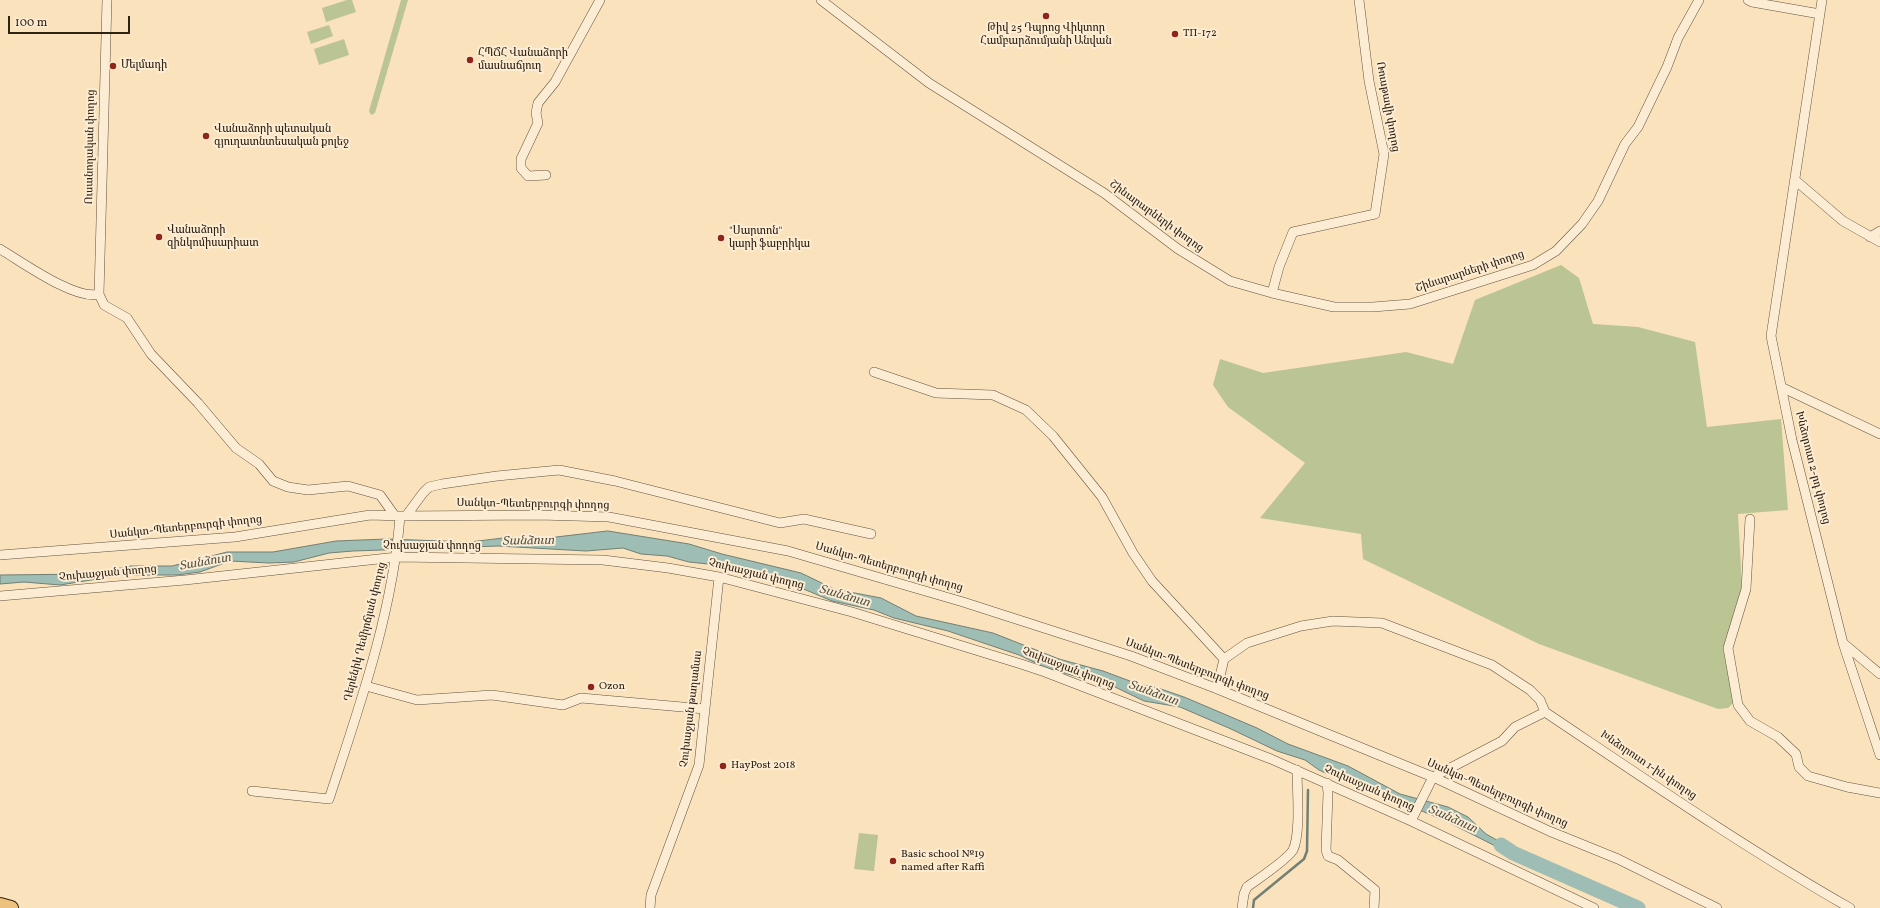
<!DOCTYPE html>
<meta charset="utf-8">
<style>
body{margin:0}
#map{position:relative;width:1880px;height:908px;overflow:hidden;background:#fae2bc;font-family:Vollkorn,serif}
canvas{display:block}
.scale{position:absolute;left:8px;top:16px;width:122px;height:18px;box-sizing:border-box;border:2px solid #2f2314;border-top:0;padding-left:5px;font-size:12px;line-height:14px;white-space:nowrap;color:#2f2314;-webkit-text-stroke:3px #fcecd3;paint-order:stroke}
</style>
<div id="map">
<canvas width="1880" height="908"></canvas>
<div class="scale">100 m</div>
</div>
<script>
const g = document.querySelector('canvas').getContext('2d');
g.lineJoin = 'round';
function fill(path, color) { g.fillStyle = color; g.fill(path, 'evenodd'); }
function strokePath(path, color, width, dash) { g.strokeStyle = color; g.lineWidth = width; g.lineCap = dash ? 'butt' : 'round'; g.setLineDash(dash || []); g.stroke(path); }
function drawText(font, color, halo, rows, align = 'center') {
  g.font = font + ' Vollkorn,"Noto Serif Armenian",serif'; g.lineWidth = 4; g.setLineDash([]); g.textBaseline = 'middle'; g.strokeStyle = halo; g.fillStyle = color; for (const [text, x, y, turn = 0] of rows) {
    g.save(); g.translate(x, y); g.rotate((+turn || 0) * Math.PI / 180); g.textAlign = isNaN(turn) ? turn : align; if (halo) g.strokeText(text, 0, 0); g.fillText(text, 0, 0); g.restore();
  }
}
fill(new Path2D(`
 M347,0h5l4,12 -30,10 -4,-14z
 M401,0h7l-33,113 -4,2 -2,-4z
 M329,25l4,11 -22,8 -4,-12z
 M344,39l5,16 -30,10 -5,-16z
 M1561,265l18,13 14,46 45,3 57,15 12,85 74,-8 7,91 -50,4 4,73 -19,62 11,53 -6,6 -10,1 -179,-65 -176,-85 -2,-25 -101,-16 45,-55 -77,-56 -15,-22 7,-26 43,14 143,-21 47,12 22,-64z
 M859,833l19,2 -4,36 -20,-2z`), '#bbc493');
const water = new Path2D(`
 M608,531l81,13 33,10 79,19 33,16 47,9 35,18 77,17 66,26 44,12 35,13 20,4 26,9 73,31 31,16 60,22 52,28 48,13 20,10 18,17 32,18v3l-1,2 -71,-36 -97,-40 -17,-5 -13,-6 -14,-10 -28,-9 -46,-22 -51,-22 -36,-6 -29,-14 -17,-4 -54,-16 -25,-12 -71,-24 -54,-13 -20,-8 -42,-9 -26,-11 -75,-22 -13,-3 -29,-3 -22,-6 -26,-2 -18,-6 -37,3 -88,-5 -145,5 -24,2 -35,9 -25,1 -39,-2 -30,11 -23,3h-55l-62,10 -36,-3 -24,2v-9l89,-1 42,-8h41l55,-14h46l63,-11 51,-2 83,3 41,-5 19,3z`);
fill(water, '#9ebdb4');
strokePath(water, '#727f74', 1);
strokePath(new Path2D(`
 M1253,908l1,-8 50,-41 3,-8 1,-61`), '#727f74', 2.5);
strokePath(new Path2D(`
 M1501,845l12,8 125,55`), '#9ebdb4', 15);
const minor = new Path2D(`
 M107,0l-8,294 5,11 23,13 24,36 47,49 38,45 23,16 14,17 15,6 20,3 40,-4 32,9 15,21
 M821,0l108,83 175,110 74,56 52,32 42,12 62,14h39l37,-3 123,-39 23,-14 26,-27 16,-23 27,-57 13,-17 29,-60 11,-29 21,-38
 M1748,0l4,2 68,12
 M1822,0l-51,336 21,104 51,203 37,112
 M546,175l-18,1 -7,-8v-9l17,-36 -2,-10 2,-10 17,-21 45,-82
 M1795,180l48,41 37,21
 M1870,237l10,-6
 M0,249c22,13 76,52 99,45
 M1272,293l7,-26 14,-35 82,-18 9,-60 -15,-73 -10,-81
 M874,372l62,21 57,2 33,15 27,26 49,61 31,56 19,28 72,78
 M1781,387l99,47
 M406,516l17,-23 6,-6 13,-3 55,-8 62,-6 56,11 165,42 24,-4 67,15
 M1750,519l-4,70 -18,59 10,57 12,16 28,16 18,17 3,13 9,9 39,11 33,6
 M0,555l235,-18 135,-22 30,1 139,-1 70,2 179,34 175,51 168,54 84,32 218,89 116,54 69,28 99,49
 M0,596l185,-16 212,-23 206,3 65,8 51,9 133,35 169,52 24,8 226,87 140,62 183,87
 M1843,643l37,31
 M366,686l51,14 75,-5 71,10 18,-7 124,11
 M1217,689l7,-30 23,-16 54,-17 32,-5 49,2 110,42 38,25 10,10 5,12
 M1327,783l1,10 -2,57 2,6 10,4 37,30 -1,18
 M252,791l77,8c30,-91 64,-187 71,-283
 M1411,821l22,-44 69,-36 13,-14 30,-15c100,67 200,136 305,196
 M650,908l1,-13 48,-130 20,-188
 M1242,908l2,-14 3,-7c11,-8 40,-27 46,-37 8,-17 4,-60 4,-80`);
const highway = new Path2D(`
 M0,905l11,3`);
strokePath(minor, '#62533e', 10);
strokePath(highway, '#2f2314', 16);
strokePath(minor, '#fcecd3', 9);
strokePath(highway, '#edc17e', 14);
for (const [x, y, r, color] of [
 [1046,16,4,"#8f2418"],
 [1175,34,4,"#8f2418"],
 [470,60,4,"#8f2418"],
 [113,66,4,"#8f2418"],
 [206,136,4,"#8f2418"],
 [159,237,4,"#8f2418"],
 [721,238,4,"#8f2418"],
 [591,687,4,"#8f2418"],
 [723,766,4,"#8f2418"],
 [893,861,4,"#8f2418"]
]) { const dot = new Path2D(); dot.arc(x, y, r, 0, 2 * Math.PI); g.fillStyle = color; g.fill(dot); strokePath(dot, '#fcecd3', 1.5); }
drawText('11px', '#2f2314', '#fcecd3', [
 ["Թիվ 25 Դպրոց Վիկտոր",1046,29,"center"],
 ["Համբարձումյանի Անվան",1046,42,"center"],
 ["ТП-172",1183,34],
 ["ՀՊՃՀ Վանաձորի",478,54],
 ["մասնաճյուղ",478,67],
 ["Մելմադի",121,66],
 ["Վանաձորի պետական",214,130],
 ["գյուղատնտեսական քոլեջ",214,143],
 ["Վանաձորի",167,231],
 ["զինկոմիսարիատ",167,244],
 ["\"Սարտոն\"",729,232],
 ["կարի ֆաբրիկա",729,245],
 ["Ozon",599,687],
 ["HayPost 2018",731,766],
 ["Basic school №19",901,855],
 ["named after Raffi",901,868]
], 'left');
drawText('11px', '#2f2314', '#fcecd3', [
 ["Ռուսթավի փողոց",1387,107,80],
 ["Ուսանողական փողոց",91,147,-89],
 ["Շինարարների փողոց",1156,217,36],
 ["Շինարարների փողոց",1470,272,-18],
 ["Խնձորուտ 2-րդ փողոց",1812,468,76],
 ["Սանկտ-Պետերբուրգի փողոց",533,505,1],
 ["Սանկտ-Պետերբուրգի փողոց",186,528,-6],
 ["Չուխաջյան փողոց",432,547],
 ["Սանկտ-Պետերբուրգի փողոց",889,568,16],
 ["Չուխաջյան փողոց",108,574,-5],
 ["Չուխաջյան փողոց",756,575,14],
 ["Դերենիկ Դեմիրճյան փողոց",366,632,-76],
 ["Չուխաջյան փողոց",1068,669,21],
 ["Սանկտ-Պետերբուրգի փողոց",1197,670,21],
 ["Չուխաջյան թաղամաս",692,709,-83],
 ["Խնձորուտ 1-ին փողոց",1648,766,34],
 ["Չուխաջյան փողոց",1369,789,24],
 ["Սանկտ-Պետերբուրգի փողոց",1497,794,24]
]);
drawText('italic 12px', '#505144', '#fcecd3', [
 ["Տանձուտ",528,542,-1],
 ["Տանձուտ",205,563,-10],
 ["Տանձուտ",844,597,16],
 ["Տանձուտ",1153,694,20],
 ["Տանձուտ",1452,820,24]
]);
</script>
